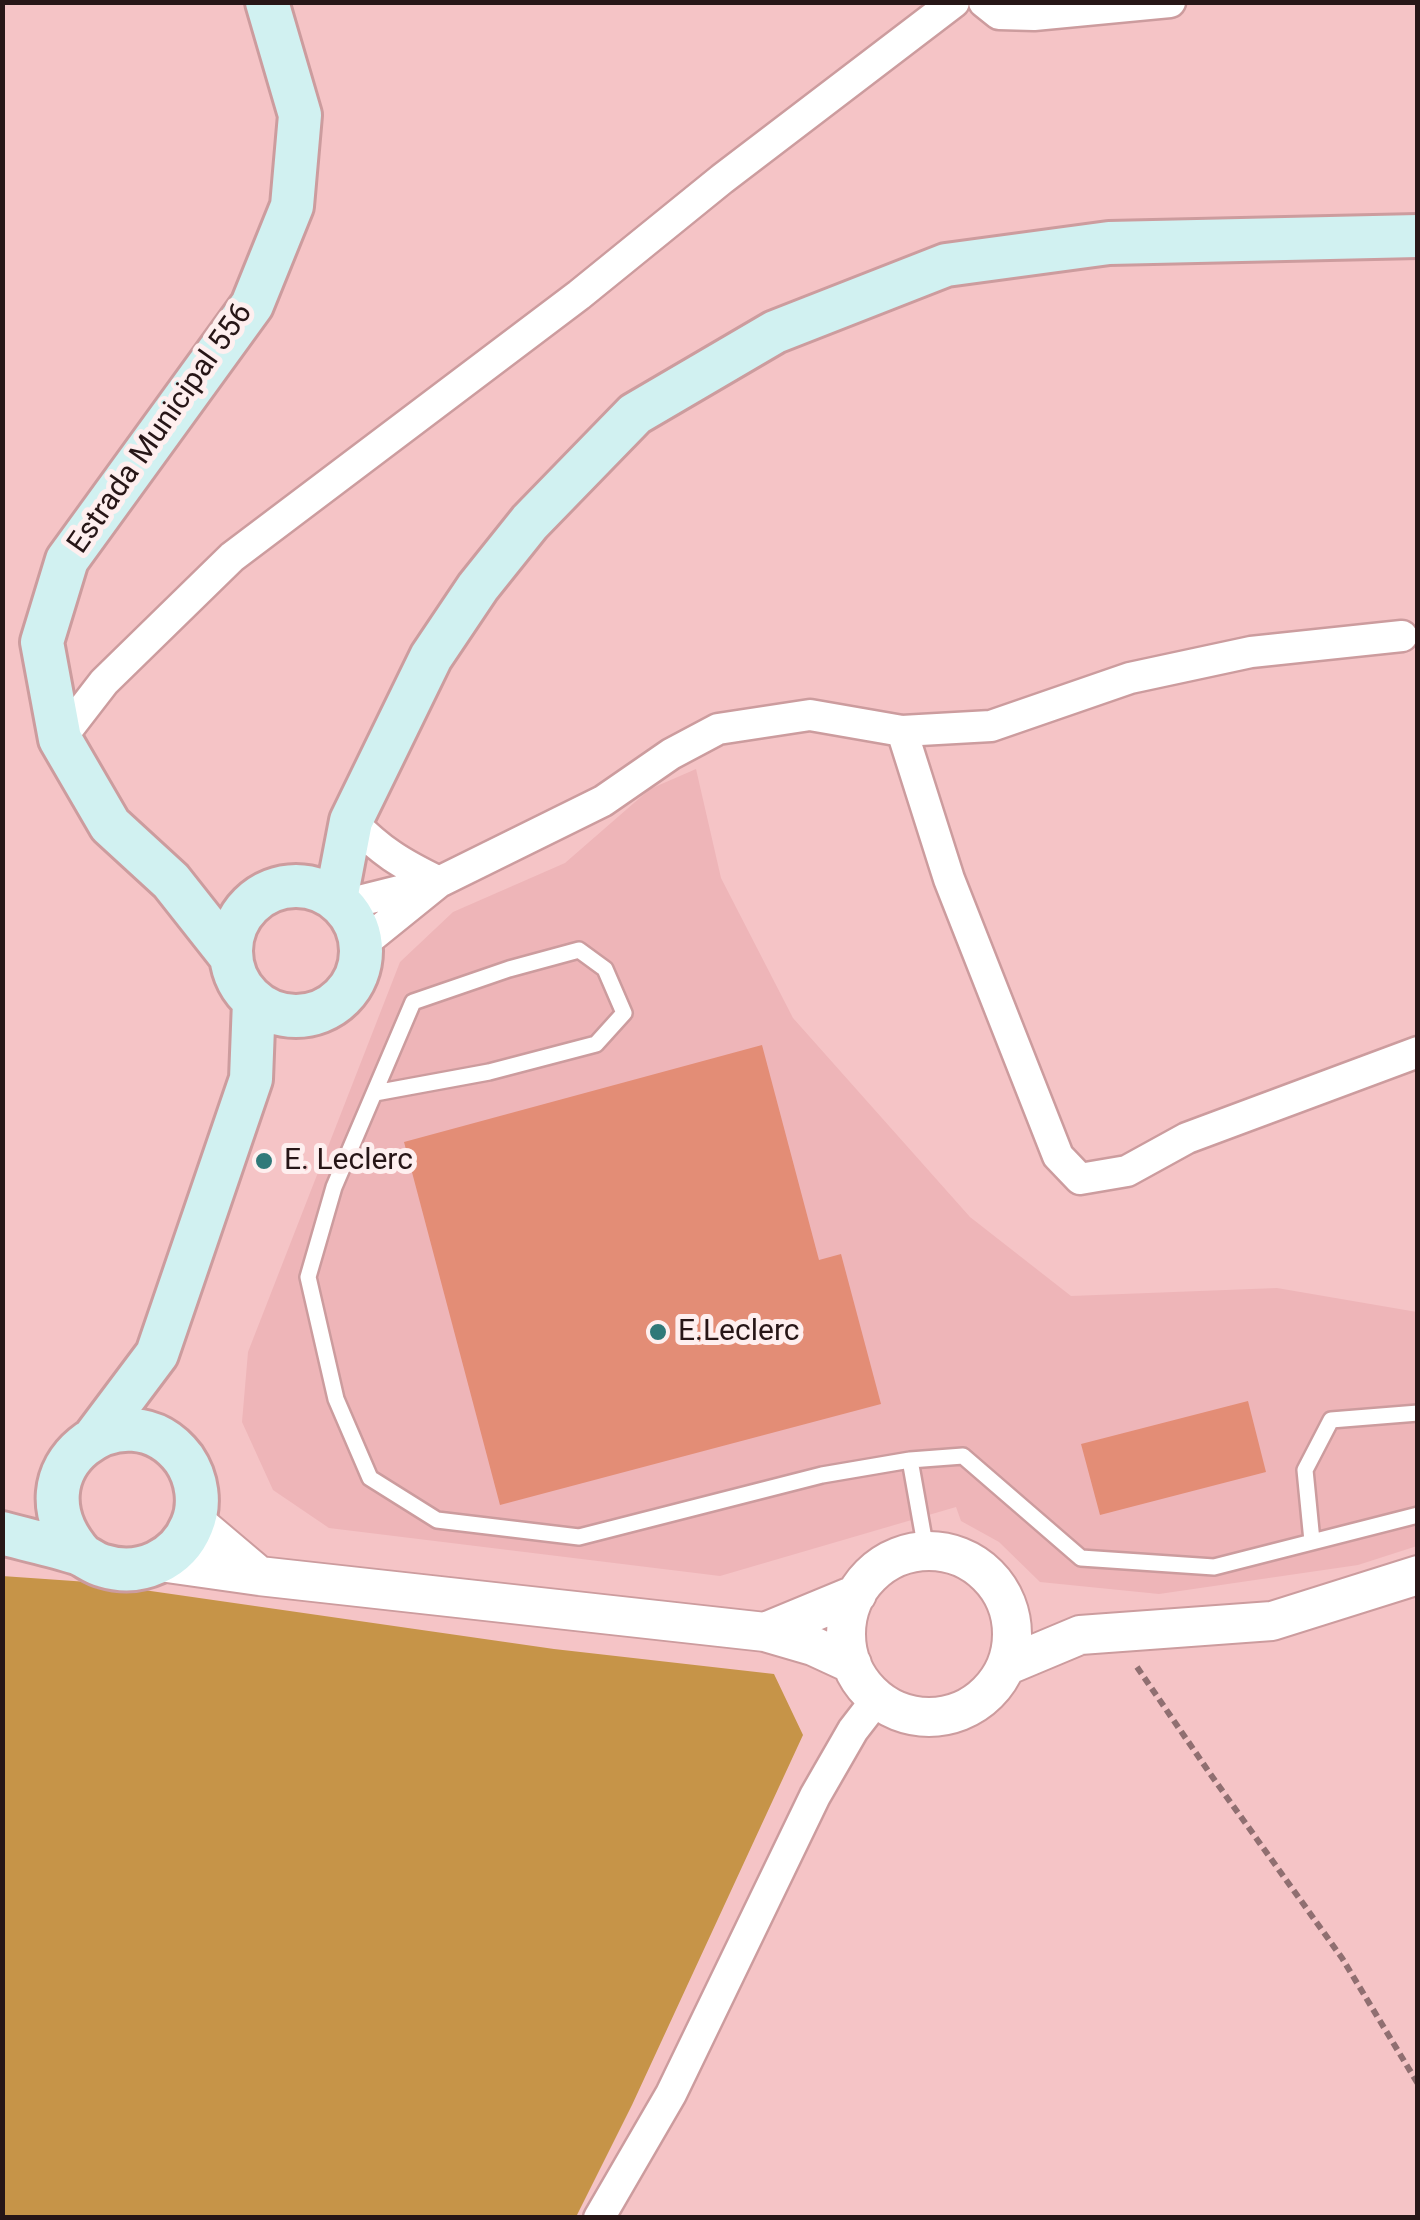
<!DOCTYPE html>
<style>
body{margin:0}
#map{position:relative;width:1420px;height:2220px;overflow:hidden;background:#f5c4c6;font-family:Roboto,sans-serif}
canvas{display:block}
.frame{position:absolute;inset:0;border:5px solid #271617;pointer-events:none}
</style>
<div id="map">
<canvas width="1420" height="2220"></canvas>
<div class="frame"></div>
</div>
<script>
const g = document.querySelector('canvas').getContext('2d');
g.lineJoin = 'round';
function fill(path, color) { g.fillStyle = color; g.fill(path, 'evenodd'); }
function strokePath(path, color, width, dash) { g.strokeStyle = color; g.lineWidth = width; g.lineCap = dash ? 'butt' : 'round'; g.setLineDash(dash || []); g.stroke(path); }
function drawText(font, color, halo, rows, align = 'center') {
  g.font = font + ' Roboto,sans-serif'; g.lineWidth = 10; g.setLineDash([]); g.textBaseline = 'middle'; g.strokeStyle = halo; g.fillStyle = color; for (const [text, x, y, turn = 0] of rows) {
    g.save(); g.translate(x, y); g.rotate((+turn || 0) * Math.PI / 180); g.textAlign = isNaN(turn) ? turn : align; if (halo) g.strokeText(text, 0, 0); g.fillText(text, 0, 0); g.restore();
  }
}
fill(new Path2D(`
 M696,769l25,109 72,140 177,199 101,79 206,-8 140,24v234l-59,19 -199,29 -119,-12 -41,-40 -38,-21 -5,-14 -236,69 -391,-48 -56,-38 -31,-68 6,-70 152,-390 53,-50 112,-49 85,-74z`), '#eeb5b8');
fill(new Path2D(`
 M2,1576l86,6 466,67 220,25 29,61 -171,370 -56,112h-573z`), '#c69448');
fill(new Path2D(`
 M762,1045l57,215 22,-6 40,150 -381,101 -96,-363z
 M1248,1401l18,71 -166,43 -19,-71z`), '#e38d76');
const service = new Path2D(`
 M375,1093l114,-21 107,-28 28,-31 -19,-44 -26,-19 -70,19 -96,33 -79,185 -26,90 28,122 34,79 67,42 142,17 243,-62 88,-15 53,-4 118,102 133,9 204,-52
 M910,1460l16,90
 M1312,1541l-7,-71 26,-50 87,-7`);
const minor = new Path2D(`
 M984,2l15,12 35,1 136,-13
 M902,731l47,148 109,277 22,23 47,-8 60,-33 231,-86
 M60,739l44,-57 128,-125 347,-262 143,-116 232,-177
 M351,821c31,31 49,42 88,61
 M343,905l88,-22
 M361,945l78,-63 164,-81 68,-47 47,-25 92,-14 92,16 89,-5 139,-48 121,-26 151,-16
 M599,2218l72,-124 144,-298 38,-66 24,-31`);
const tertiary = new Path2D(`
 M194,1521l65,55
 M846 1634a83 83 0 1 1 166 0a83 83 0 1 1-166 0Z
 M160,1562l99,14 506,56 48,14 39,18
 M765,1632l92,-38
 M1006,1666l74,-31 192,-14 146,-46`);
const secondary = new Path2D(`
 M231 951a65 65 0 1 1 130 0a65 65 0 1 1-130 0Z
 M336,899l15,-78 80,-164 47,-70 52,-65 105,-108 140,-82 171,-67 163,-22 309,-7
 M231,957l-60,-76 -61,-56 -50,-86 -18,-97 25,-82 185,-255 40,-99 8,-91 -33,-113
 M94,1438l63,-84 94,-275 3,-78
 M2,1533c25,7 50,12 75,20 9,3 17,11 27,13 36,11 74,-6 88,-41 9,-21 5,-47 -8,-66 -57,-76 -178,10 -102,96`);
strokePath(service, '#cc9c9e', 20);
strokePath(minor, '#cc9c9e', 35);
strokePath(tertiary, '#cc9c9e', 42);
strokePath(secondary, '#cc9c9e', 48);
strokePath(new Path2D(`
 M1137,1667l74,108 131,183 76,126`), '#906f71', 6, [8, 5]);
strokePath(service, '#fff', 15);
strokePath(minor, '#fff', 30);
strokePath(tertiary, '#fff', 38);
strokePath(secondary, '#d1f1f1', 42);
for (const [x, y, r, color] of [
 [264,1161,10,"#307979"],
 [658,1332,10,"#307979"]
]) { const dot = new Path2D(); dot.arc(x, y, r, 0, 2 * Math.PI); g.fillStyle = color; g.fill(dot); strokePath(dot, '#feefef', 4); }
drawText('30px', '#271617', '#feefef', [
 ["Estrada Municipal 556",161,429,-55]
]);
drawText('30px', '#271617', '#feefef', [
 ["E. Leclerc",284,1161],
 ["E.Leclerc",678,1332]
], 'left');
</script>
